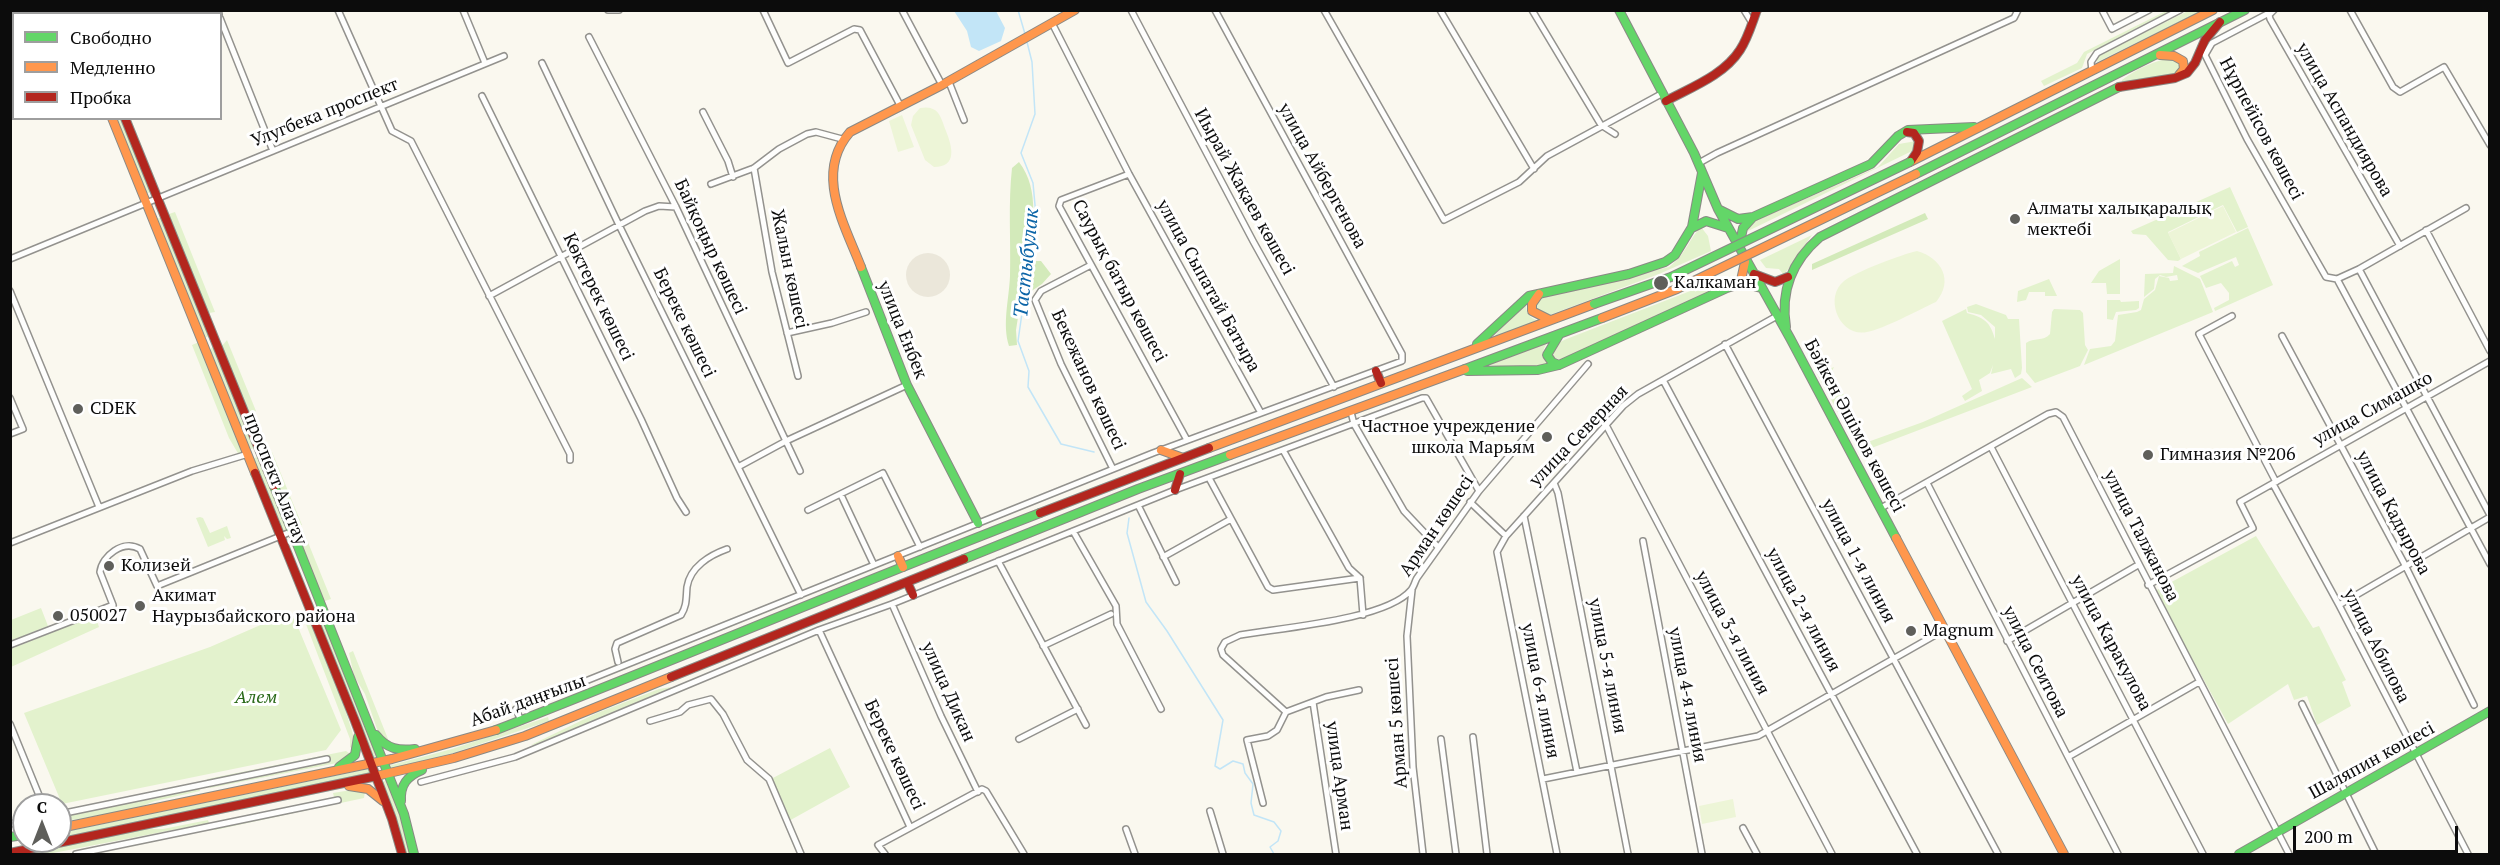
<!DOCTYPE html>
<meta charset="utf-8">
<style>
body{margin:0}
#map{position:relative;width:2500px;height:865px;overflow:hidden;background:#faf8ef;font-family:"PT Serif",serif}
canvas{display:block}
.frame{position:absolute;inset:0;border:12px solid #0c0c0c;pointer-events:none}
.legend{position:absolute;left:12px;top:12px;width:210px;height:108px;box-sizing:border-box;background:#fff;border:2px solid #9e9e9e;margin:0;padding:8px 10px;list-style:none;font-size:18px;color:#0c0c0c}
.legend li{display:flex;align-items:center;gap:12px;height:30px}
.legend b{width:30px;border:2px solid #9e9e9e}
.north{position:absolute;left:12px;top:793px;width:60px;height:60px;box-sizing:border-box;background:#fff;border:2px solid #9e9e9e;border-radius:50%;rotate:0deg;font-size:16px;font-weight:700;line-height:24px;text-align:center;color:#0c0c0c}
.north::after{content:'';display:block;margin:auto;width:21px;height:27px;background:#5f5f5b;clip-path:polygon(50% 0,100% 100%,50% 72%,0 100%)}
.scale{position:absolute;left:2293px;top:826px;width:165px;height:27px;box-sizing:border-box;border:3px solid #0c0c0c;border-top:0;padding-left:8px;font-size:18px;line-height:21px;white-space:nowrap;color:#0c0c0c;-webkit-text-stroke:4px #fff;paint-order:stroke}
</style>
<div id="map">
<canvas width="2500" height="865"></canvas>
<div class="frame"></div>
<ul class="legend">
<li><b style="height:8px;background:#63d668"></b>Свободно</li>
<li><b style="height:8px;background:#ff974d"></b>Медленно</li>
<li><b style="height:8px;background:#b3261e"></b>Пробка</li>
</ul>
<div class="north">С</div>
<div class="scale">200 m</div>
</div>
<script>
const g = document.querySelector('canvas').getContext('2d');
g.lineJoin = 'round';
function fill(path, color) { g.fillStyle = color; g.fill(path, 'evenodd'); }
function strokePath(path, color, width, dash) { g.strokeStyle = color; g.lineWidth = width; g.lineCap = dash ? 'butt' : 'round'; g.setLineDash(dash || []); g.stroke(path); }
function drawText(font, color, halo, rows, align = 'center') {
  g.font = font + ' "PT Serif",serif'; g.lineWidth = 6; g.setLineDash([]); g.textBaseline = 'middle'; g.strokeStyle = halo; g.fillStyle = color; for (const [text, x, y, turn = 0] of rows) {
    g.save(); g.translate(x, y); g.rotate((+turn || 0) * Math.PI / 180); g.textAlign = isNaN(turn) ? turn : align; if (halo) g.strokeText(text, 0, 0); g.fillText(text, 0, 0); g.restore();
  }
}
fill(new Path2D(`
 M2166,11h9l-88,43 -5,14 -38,18 -3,-5 36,-18 7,-11z
 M2188,11h13l-104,51v-6z
 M2173,58l9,8 -4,6 -11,4 -45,6v-2c14,-11 33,-20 51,-22z
 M115,119h7l30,72 -6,3z
 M1916,141l-1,8 -5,3 -164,80 9,-11 123,-54 21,-23z
 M2230,187l18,40 -11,5 -14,-27 -55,27 13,27 -3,2 -10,-1 -22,-25 -13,-1 -2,-3z
 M175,212l40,100 -6,1 -3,-3 -37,-96z
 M162,217l48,119 -6,2 -48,-119z
 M1701,227l7,9 3,15 -52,23 -107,40 -8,1 -9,-4 -1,-5 7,-8 128,-31c18,-14 19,-27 32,-40z
 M2248,228l25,57 -58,26 -1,-3 15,-8v-7l-8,-10 -15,5 -6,-12 32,-15 3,6 4,-2 -3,-8 -38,16 -16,-7 18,-10 -1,-4z
 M1812,235l-28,40 -5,-6 -13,-1 -6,-8z
 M2120,259v35h-13l-1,-11h-15l8,-12z
 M2174,266l26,13 13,33 -129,53 6,-16 21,-3 4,-5 3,-26 19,-3 4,-2 3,-11 11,-9 4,-14 10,2 1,3 8,-1 -1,-5 -11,2 -6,-2 -5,4 -1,10 -10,8 1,-23 28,-1z
 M1729,276l2,5 -9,5 -71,32 -70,36 -20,6 -8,-3 -2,-3 4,-10 14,-6z
 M2049,279l8,17h-12v-4h-16l-3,8 -9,2 1,-11z
 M1527,300c-3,11 2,19 13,21l-47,17 22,-28z
 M2107,300h13l1,2 18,-1v7l-3,2 -20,2 -3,8 -6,-1z
 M1976,304l30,11 2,4h11l3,49 -1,6 -6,4 -4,-9 -20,5 2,-9 -3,8 -11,7 3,11 -17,10 -3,-5 10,-7 -30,-68 24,-12 1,4c18,5 23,9 28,26v-12l-14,-12 -13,-3 -1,-5z
 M2054,309l26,1 3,3 2,32 3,5 -8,16 -45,17 -9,-11v-29c8,-6 17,-1 24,-9l2,-22z
 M227,340l29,71 -4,2 -5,-2 -26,-64z
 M199,342l43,109 -3,4 -10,-17 -37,-93z
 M1547,343c-6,9 -5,17 4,23l-23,2 -40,-3z
 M213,346l41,101 -2,2 -3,-1 -39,-98z
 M1834,367l-2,4 33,67 -10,5 -38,-69z
 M2022,378l10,9 -163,62 -4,-6 58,-21z
 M272,452l30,73h-9l-27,-70z
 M258,456l29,74 -1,1 -5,-2 -28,-70z
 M200,517l3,1 7,15 17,-7 4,12 -4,1 -3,-3 1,4 -17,7 -12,-29z
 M303,530l28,69 -6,2 -3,-3 -24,-63z
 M2256,536l57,92 6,-2 27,54 -4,2 9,24 -34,19 -10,-29 -13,4 -6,-16 -60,40 -73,-133z
 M41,608l7,18 -37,15v-21z
 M288,613l7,7 46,110 -15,20 -264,54 -38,-91 186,-66z
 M321,613l57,143 -6,2 -56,-143z
 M95,615l4,12 -88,40v-18z
 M310,617l27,66 18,58 -1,9 -4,-3v-8l-46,-120z
 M353,651l35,88 -2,3 -8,-10 -13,-38 -11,-18 -5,-23z
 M671,687v3l-132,54 -8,1 66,-32 62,-24z
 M548,717l1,4 -96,32 -63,16 -2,-3 64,-17z
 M830,748l20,39 -63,35 -16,-43z
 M346,751l6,4 -10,7 -132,26 -1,-2 121,-25 -1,-4 -121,25 -1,-3z
 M368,769l3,2 -2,3 -309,64v-5z
 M386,780l15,35 10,39h-6l-23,-71z
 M199,788l1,3 -45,10 -20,8 -75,13v-7z
 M357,789l8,2 -1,7 -149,32 -1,-2 125,-27 -1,-4h-4l-1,-4z
 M208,820l1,3 -161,31h-28l119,-25h24z`), '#e3f2cd');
fill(new Path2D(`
 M1019,162c22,29 13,66 9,99h13l10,13 -9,10 -21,14 -5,32 1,15 -8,1c-7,-22 0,-46 1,-70 1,-36 -2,-72 2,-108z
 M1925,213l3,6 -116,51v-6z`), '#d3eaba');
fill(new Path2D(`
 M920,108c6,-1 10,-1 15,2 6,4 8,14 11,21 6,15 12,36 -12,36l-9,-7 -14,-35 2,-9z
 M902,115l12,32 -16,5 -9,-31z
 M2223,206l13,26 -55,27 -13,-26z
 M1917,251c25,7 37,30 19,51 -18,8 -52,27 -69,30 -27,6 -44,-34 -23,-51 11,-9 59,-27 73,-30z
 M1733,799l3,18 -34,7 -3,-18z`), '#edf5d7');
fill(new Path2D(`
 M906 275a22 22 0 1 1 44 0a22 22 0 1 1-44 0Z`), '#ebe7da');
fill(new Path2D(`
 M954,11h42l9,17 -4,13 -22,10 -8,-4 -4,-16z`), '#c2e5f7');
strokePath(new Path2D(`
 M1018,10l7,24
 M1027,42l5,20 3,52 -14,39 12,30 3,33 -18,125 11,30 -1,16 33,57 33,8
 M1129,518l-2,15 19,69 21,29 56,89 -8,46 5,3 13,-8 10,3 2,9 8,11 -2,19 3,12 20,7 7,9 -3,10 -8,6 4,7`), '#c2e5f7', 1.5);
const street = new Path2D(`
 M15,10l1,4
 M218,10l1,4
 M338,10l54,121 19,10 159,313v6
 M463,10l22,53
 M608,10h11
 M763,10l25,53 66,-34 6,1 41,77
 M902,10l40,75
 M1131,10l122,231 81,146
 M1324,10l120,210 75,-38 28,-26 116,-63
 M1440,10l94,159
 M1532,10l69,115 14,9
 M1744,10l8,13
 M2102,10l10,19 37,-19
 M2274,10l-5,5 1,4 130,227
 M2350,10l43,77 7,5 44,-25 46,78
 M2271,12l-59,31 -7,12 42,84 79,138 11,2 22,-10 107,-61
 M220,18l53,133
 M1052,23l77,151 132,239
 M589,37l87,170 124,264
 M542,63l77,162 182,370
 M2092,71l-1,-9 6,-9 83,-43
 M949,82l15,38
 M482,96l159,323 36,79 9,14
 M10,109l4,-1
 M703,112l25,49 5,16
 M1699,163l18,-10 297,-135 4,-8
 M754,168l18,104 26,104
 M1129,174l-68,26 -2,6 128,234
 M711,184l43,-16 25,-19 28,-15 9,-2 26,7
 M2426,230l64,121
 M10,259l494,-203
 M1091,265l-50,26 -6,9 26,64 52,105
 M2359,269l131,246
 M2337,279l153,285
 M10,291l89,216
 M489,296l156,-85 14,-5 17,1
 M2232,316l-33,18 77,148
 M787,333l45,-10 34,-11
 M2282,336l123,229 69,140
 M1725,344l273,510
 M1663,380l254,474
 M10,398l13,31 -13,5
 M1351,412l3,12 50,87 34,36
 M1606,425l226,429
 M1991,447l212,407
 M1283,450l66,118 11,10
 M738,467l48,-26 121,-56
 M1209,478l59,109 5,3 87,-12
 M1554,483l4,10 70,361
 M1927,483l191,371
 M2273,484l66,121 129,249
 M841,495l33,70
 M1470,502l36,34
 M1138,505l38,77
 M1881,508l167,-94 8,-2 7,5 226,437
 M808,510l75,-37 37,74
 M1524,516l53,256
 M1073,531l43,75 1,18 44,85
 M1643,541l59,313
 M10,543l182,-72 56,-17
 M1163,557l68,-38
 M998,561l88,164
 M1360,578l3,37
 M2148,585l105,-57 -13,-26 250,-141
 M1412,590l-5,46 6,131 10,87
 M892,604l49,112 37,76
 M2339,605l151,-88
 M819,630l91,197
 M2007,641l131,-76
 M10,645l103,-40 -13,-33c2,-16 23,-33 40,-23l17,37 136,-55
 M1043,646l68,-32
 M618,662l-3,-13 2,-6 64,-28c6,-9 5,-17 6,-28 3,-20 23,-32 40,-38
 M1313,702l23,152
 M2302,704l74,150
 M1286,712l-63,-57 -2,-6 4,-7 15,-7c39,-7 146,-15 171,-45 3,-3 4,-9 6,-12l62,-87 109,-127
 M521,721l-5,-12 637,-256 249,-92v-7l-187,-344
 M650,721l30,-9 8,-7 23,-6 12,15 24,46 22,19 32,75
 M10,724l33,81
 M1473,737l14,117
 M1019,739l59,-30
 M1441,739l15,115
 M2068,757l131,-75
 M1543,779l215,-43 186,-106
 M421,782l94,-25 304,-127 73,-26 283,-114 247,-92h4l53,93
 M1263,803l-16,-63 21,-4 9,-6 9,-18 40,-15 33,-7
 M1210,811l13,43
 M60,814l267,-55
 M10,824l14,-3
 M1743,828l14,26
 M1126,829l9,25
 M76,854l262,-54
 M885,854l-7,-9 104,-56 4,2 38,63
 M1557,854l-60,-302 9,-16 117,-130 15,-12 139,-78`);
const fast = new Path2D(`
 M81,10l1,4
 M1619,10l75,143 24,56 72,129 106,200
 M1916,174l329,-164
 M1720,210l18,9 15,-2 118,-53 27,-28 10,-6 66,-3
 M1694,227l12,-6 22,7
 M1739,247l4,-19 9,-10
 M861,267l46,118 71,138
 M1786,327c-6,-37 6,-66 34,-90l299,-150
 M1559,335l-12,20 5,7 7,3
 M1477,344l52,-48 100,-22 36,-12 10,-7 17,-28 10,-54
 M1465,369l137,-51
 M1467,371l71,-1 21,-5 168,-77 16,-5 18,5
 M274,486l130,328 10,40
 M964,559l174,-70 92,-34
 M496,730c182,-71 362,-147 544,-217
 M376,735c11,14 23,16 39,14
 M339,767l16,-12 3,-18
 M401,801c-1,-16 6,-25 21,-31
 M10,837l14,-2
 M2239,854l251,-143`);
const slow = new Path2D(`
 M68,10l1,4
 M2160,55l14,1 9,5 1,8 -5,6
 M112,118l143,355
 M1910,162l303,-152
 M861,267c-17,-44 -47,-94 -11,-135l92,-47 133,-75
 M1734,284l7,-4 4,-18
 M1539,294l-7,10v7l18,9
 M1209,448l385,-144
 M1161,450l22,8
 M1230,455l235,-86
 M1896,538l168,316
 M898,556l5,11
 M372,777l82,-19 71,-22 146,-59
 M349,786l19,3 15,12
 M60,828l332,-69 104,-29`);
const jam = new Path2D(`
 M2119,87l56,-9 12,-5 8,-10 10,-23 15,-18
 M1666,101c26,-14 58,-26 74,-51 8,-12 12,-27 17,-40
 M125,118l149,368
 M1907,132l7,1 5,8 -2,11 -6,9
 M1754,274l21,8 13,-5
 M1376,371l5,12
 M255,473l100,248 37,98 10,35
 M1175,490l5,-16
 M1040,513l169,-65
 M907,582l6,13
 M671,677l293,-118
 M10,853l362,-76`);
strokePath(street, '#93928e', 8);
strokePath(fast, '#8a8985', 10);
strokePath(slow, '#8a8985', 10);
strokePath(jam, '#8a8985', 10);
strokePath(street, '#fefefd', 5);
strokePath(fast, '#63d668', 8);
strokePath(slow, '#ff974d', 8);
strokePath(jam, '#b3261e', 8);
const fastBridge = new Path2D(`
 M1594,304l77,-27 239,-115`);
const slowBridge = new Path2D(`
 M1602,318l75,-29 239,-115`);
strokePath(fastBridge, '#8a8985', 10, []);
strokePath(slowBridge, '#8a8985', 10, []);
strokePath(fastBridge, '#63d668', 8);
strokePath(slowBridge, '#ff974d', 8);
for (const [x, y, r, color] of [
 [2015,219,6,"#5f5f5b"],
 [1661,283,8,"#5f5f5b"],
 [78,409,6,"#5f5f5b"],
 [1547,437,6,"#5f5f5b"],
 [2148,455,6,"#5f5f5b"],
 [109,566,6,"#5f5f5b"],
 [140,606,6,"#5f5f5b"],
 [58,616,6,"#5f5f5b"],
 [1911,631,6,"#5f5f5b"]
]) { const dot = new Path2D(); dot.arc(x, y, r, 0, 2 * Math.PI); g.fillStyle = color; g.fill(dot); strokePath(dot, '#fff', 2); }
drawText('18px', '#0c0c0c', '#fff', [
 ["Улугбека проспект",325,113,-22],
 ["улица Аспандиярова",2344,120,60],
 ["Нұрпейісов көшесі",2261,129,62],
 ["улица Айбергенова",1322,176,61],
 ["Иырай Жақаев көшесі",1244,192,61],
 ["Байқоңыр көшесі",710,247,65],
 ["Жалын көшесі",789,269,78],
 ["Саурық батыр көшесі",1119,281,62],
 ["улица Сыпатай Батыра",1208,286,61],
 ["Көктерек көшесі",598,297,64],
 ["Береке көшесі",684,323,64],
 ["улица Енбек",902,330,68],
 ["Бекежанов көшесі",1088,380,65],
 ["улица Симашко",2373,409,-29],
 ["Бәйкен Әшімов көшесі",1854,426,62],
 ["улица Северная",1579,436,-46],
 ["проспект Алатау",275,479,68],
 ["улица Кадырова",2393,513,62],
 ["Арман көшесі",1437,526,-56],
 ["улица Талжанова",2141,536,63],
 ["улица 1-я линия",1858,561,62],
 ["улица 2-я линия",1803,610,62],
 ["улица 3-я линия",1732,633,62],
 ["улица Каракулова",2111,643,62],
 ["улица Абилова",2376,646,63],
 ["улица Сеитова",2035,662,63],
 ["улица 5-я линия",1607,666,79],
 ["улица 6-я линия",1540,691,79],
 ["улица Дикан",948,692,66],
 ["улица 4-я линия",1687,695,79],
 ["Абай даңғылы",528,701,-20],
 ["Арман 5 көшесі",1397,723,-94],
 ["Береке көшесі",894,755,65],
 ["Шаляпин көшесі",2372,761,-29],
 ["улица Арман",1339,776,82]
]);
drawText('18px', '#0c0c0c', '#fff', [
 ["Алматы халықаралық",2027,209],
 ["мектебі",2027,230],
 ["Калкаман",1674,283],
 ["CDEK",90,409],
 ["Частное учреждение",1535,427,"right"],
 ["школа Марьям",1535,448,"right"],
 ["Гимназия №206",2160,455],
 ["Колизей",121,566],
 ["Акимат",152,596],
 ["Наурызбайского района",152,617],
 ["050027",70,616],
 ["Magnum",1923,631]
], 'left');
drawText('italic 18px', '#286817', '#fff', [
 ["Алем",256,698]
]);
drawText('italic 20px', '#0b64a7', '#fff', [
 ["Тастыбулак",1027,263,-84]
]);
</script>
